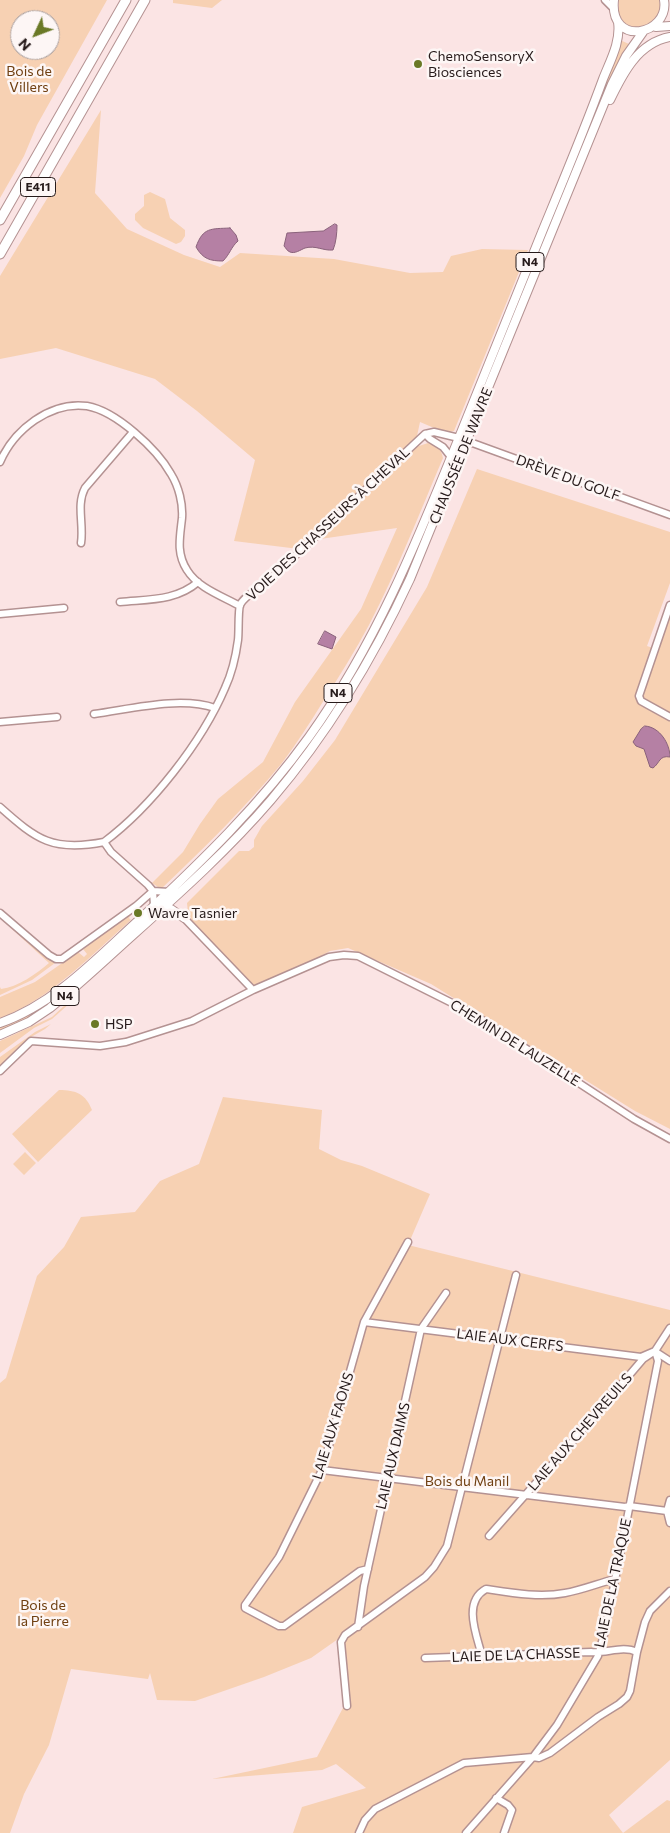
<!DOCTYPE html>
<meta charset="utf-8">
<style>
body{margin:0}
#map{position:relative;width:670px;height:1833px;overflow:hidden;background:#fbe4e4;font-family:Commissioner,sans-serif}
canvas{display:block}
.north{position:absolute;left:10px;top:10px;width:50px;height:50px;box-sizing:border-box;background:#fdf6f5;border:1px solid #a79e9e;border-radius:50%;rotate:227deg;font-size:14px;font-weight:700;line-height:20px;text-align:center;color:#271b1b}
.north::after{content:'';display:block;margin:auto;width:18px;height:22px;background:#6a7926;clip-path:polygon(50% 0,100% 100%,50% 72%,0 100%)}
</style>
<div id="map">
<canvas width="670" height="1833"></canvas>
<div class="north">N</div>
</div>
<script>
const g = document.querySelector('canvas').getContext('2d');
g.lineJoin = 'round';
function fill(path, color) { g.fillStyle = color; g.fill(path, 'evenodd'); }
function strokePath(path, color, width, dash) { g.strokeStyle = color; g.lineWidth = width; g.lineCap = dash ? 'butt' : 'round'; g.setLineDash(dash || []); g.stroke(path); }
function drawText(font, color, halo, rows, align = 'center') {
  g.font = font + ' Commissioner,sans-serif'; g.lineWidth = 5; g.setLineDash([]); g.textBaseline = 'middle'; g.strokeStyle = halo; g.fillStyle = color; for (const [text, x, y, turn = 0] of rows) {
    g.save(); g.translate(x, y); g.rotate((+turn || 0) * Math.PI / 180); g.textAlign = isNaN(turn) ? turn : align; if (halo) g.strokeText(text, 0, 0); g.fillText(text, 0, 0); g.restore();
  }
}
fill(new Path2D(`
 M0,0h107l-70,125 -13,31 -24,42zM20,20h30v30h-30z
 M173,0h49l-10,8 -39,-5z
 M619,0h40c11,34 -47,41 -40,0z
 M620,40l9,4 -20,37 -196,482c-39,88 -90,177 -157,247 28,-35 55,-70 80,-106 35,-53 62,-111 87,-169l180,-442z
 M101,110l-6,83 32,36 57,26 36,12 20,-14 94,6 76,14 33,-1 8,-16 31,-7 46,1 -74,181 -8,2 -26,-11 -3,14 -118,113 -65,-8 21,-81 -58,-49 -42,-32 -99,-31 -56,11v-83z
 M150,192l15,7 5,19 15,12v6l-4,6 -5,2 -33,-16 -8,-8v-6l9,-8v-11z
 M428,443c9,3 13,5 15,15 -24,56 -46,113 -74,167 -14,26 -29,50 -45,75 -13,21 -27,43 -42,63 -37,45 -79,86 -121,126l-9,-6 31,-31 17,-28 18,-25 45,-37 32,-60 66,-93 36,-81 -77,11 96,-92z
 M477,469l193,63v51l-23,63 6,2 17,-36v517l-35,-18 -204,-127 -83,-36 -18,3 -20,11 -53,23 -6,-1 -58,-62 -5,-9 -1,-10 52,-52h10l5,-4v-7l8,-14 41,-45 32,-41 92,-153z
 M128,913h4l-3,5 2,2c-40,35 -80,79 -131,98v-21l35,-15 43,-30 6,5 3,-3 -4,-5z
 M0,915l55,48 -23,17 -32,15v-8l1,2c17,-2 35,-15 48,-26l-49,-45z
 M78,993l1,2 -27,24 -18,9 -34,25v-12l52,-24z
 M58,994l1,1c-18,16 -37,27 -59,37v-5l31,-13z
 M51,1024l-6,5 -14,8 -31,29v-9l35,-25z
 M59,1090c17,0 27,4 33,20l-54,52 -26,-28z
 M223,1097l99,13 -3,39 22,11 21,6 68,28 -22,51 262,65v450l-61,55 14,18 44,-33 3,1v32h-377l9,-26 64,-19 -30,-24 -14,6 -110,9 105,-22 27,-51 -6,-67 -27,19 -47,19 -69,24 -38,-1 -7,-27 -2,6 -77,-10 -22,76 -25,49 -14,39h-10v-450l6,-5 31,-102 27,-29 17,-30 54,-5 25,-31 39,-17z
 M25,1152l11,11 -12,12 -11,-11z`), '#f7d1b3');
const water = new Path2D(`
 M335,224l2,1c0,8 -1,18 -4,25 -10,1 -17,-5 -28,-2 -5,2 -10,6 -15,4 -3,-1 -4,-4 -6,-6l3,-13 36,-2z
 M230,228l6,7 2,6c-7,6 -8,13 -15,20 -13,0 -20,-2 -27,-14 7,-20 15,-18 34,-19z
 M325,631l11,6 -4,12 -14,-5z
 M645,726c15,1 25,18 25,31 -11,-2 -10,6 -17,11l-3,-1 -6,-18 -8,-3 -3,-4 8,-13z`);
fill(water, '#b580a4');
strokePath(water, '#8a627b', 1);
const minor = new Path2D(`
 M605,0l8,8
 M425,434l5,5 13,8 8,10
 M467,441l203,74
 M0,462c14,-32 50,-61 87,-56 29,5 70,43 84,68 8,13 12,30 11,44 -2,19 -6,35 5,52 11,18 35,26 53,36
 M81,543c3,-19 -5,-38 4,-55l48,-56
 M120,602c29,-3 56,-1 78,-20
 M670,605l-31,91 2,5 29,16
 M0,614l64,-6
 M94,714c37,-5 86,-18 121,-6
 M0,722l57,-5
 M0,807c37,33 53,45 104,35l7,10 37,33 5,6 1,14
 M104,842c47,-35 98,-100 121,-154 7,-15 11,-33 13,-48 1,-8 0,-29 2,-35 4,-9 19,-16 26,-22l159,-149 9,-2 25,6
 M153,891l16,1
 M0,913l49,42 7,4h6l74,-53 17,-15
 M184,918l69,72
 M0,1071l31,-30 69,5 26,-4 66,-21 61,-31 76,-33 15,-2 14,1 112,56 164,107 36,20
 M364,1322l277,35 14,-6
 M656,1352l14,9
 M322,1470l303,37 4,-1 38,5
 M670,1500l-3,11 3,12
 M489,1536l84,-95 70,-82 12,-8 15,-23
 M368,1569l-8,2 -76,55h-5l-34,-18v-3l34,-48 43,-87 42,-148 44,-80
 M358,1627l6,-41 57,-257 25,-36
 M482,1656c-5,-20 -20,-54 4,-67 26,4 54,9 79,4 17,-3 34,-10 50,-14
 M425,1658l166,-6c15,2 31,-7 46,0
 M347,1706l-6,-64 4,-7 80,-58 9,-10 13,-21 69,-271
 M496,1798l12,7 4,5 -8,23
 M359,1833l6,-13 10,-11 89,-46 69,-6 6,1 11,-5 48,-36 21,-13 8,-7 3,-6 7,-39 8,-30 5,-11 20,-20
 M466,1833l67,-76 24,-32 41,-69 7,-25 53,-270 -3,-10`);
const major = new Path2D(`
 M614,0c-5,48 56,35 50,0
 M656,27l14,-1
 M610,100c13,-27 28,-57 60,-63
 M164,907l7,2 13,9
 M0,1023c55,-19 98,-66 140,-104 61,-57 120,-114 169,-182 66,-92 107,-193 149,-297 28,-70 56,-139 84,-208 21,-51 42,-101 61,-153 7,-18 18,-37 15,-57
 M0,1035l29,-13 21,-14c29,-23 55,-48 83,-73 48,-43 96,-86 138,-135 57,-67 102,-141 139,-221l202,-495 14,-28 17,-24`);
const highway = new Path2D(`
 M0,220l126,-220
 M0,254l145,-254`);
strokePath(minor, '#b49292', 9);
strokePath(major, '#b49292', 10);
strokePath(highway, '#b49292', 11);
strokePath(minor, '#fff', 6);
strokePath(major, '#fff', 8);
strokePath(highway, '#fff', 9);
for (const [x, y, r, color] of [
 [418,64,5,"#6a7926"],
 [138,913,5,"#6a7926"],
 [95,1024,5,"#6a7926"]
]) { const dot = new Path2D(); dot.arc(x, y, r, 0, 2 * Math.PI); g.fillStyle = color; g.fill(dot); strokePath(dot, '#fdf6f5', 2); }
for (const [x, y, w] of [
 [38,187,35],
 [530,262,28],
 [338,693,28],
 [65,996,28]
]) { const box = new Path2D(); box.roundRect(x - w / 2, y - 9.5, w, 19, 4); g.fillStyle = '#fdf6f5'; g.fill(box); strokePath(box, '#271b1b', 1); }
drawText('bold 12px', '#271b1b', null, [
 ["E411",38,187],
 ["N4",530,262],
 ["N4",338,693],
 ["N4",65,996]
]);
drawText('14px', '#271b1b', '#fdf6f5', [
 ["ChemoSensoryX",428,56],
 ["Biosciences",428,72],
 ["Wavre Tasnier",148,913],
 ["HSP",105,1024]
], 'left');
drawText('14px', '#704012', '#fdf6f5', [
 ["Bois de",29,71],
 ["Villers",29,87],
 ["Bois du Manil",467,1481],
 ["Bois de",43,1605],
 ["la Pierre",43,1621]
]);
drawText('14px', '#271b1b', '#fdf6f5', [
 ["CHAUSSÉE DE WAVRE",461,456,-68],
 ["DRÈVE DU GOLF",568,478,20],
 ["VOIE DES CHASSEURS À CHEVAL",328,524,-43],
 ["CHEMIN DE LAUZELLE",515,1043,32],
 ["LAIE AUX CERFS",510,1340,7],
 ["LAIE AUX FAONS",333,1426,-73],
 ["LAIE AUX CHEVREUILS",580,1432,-49],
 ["LAIE AUX DAIMS",393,1456,-77],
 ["LAIE DE LA TRAQUE",613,1583,-78],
 ["LAIE DE LA CHASSE",516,1655,-2]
]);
</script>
